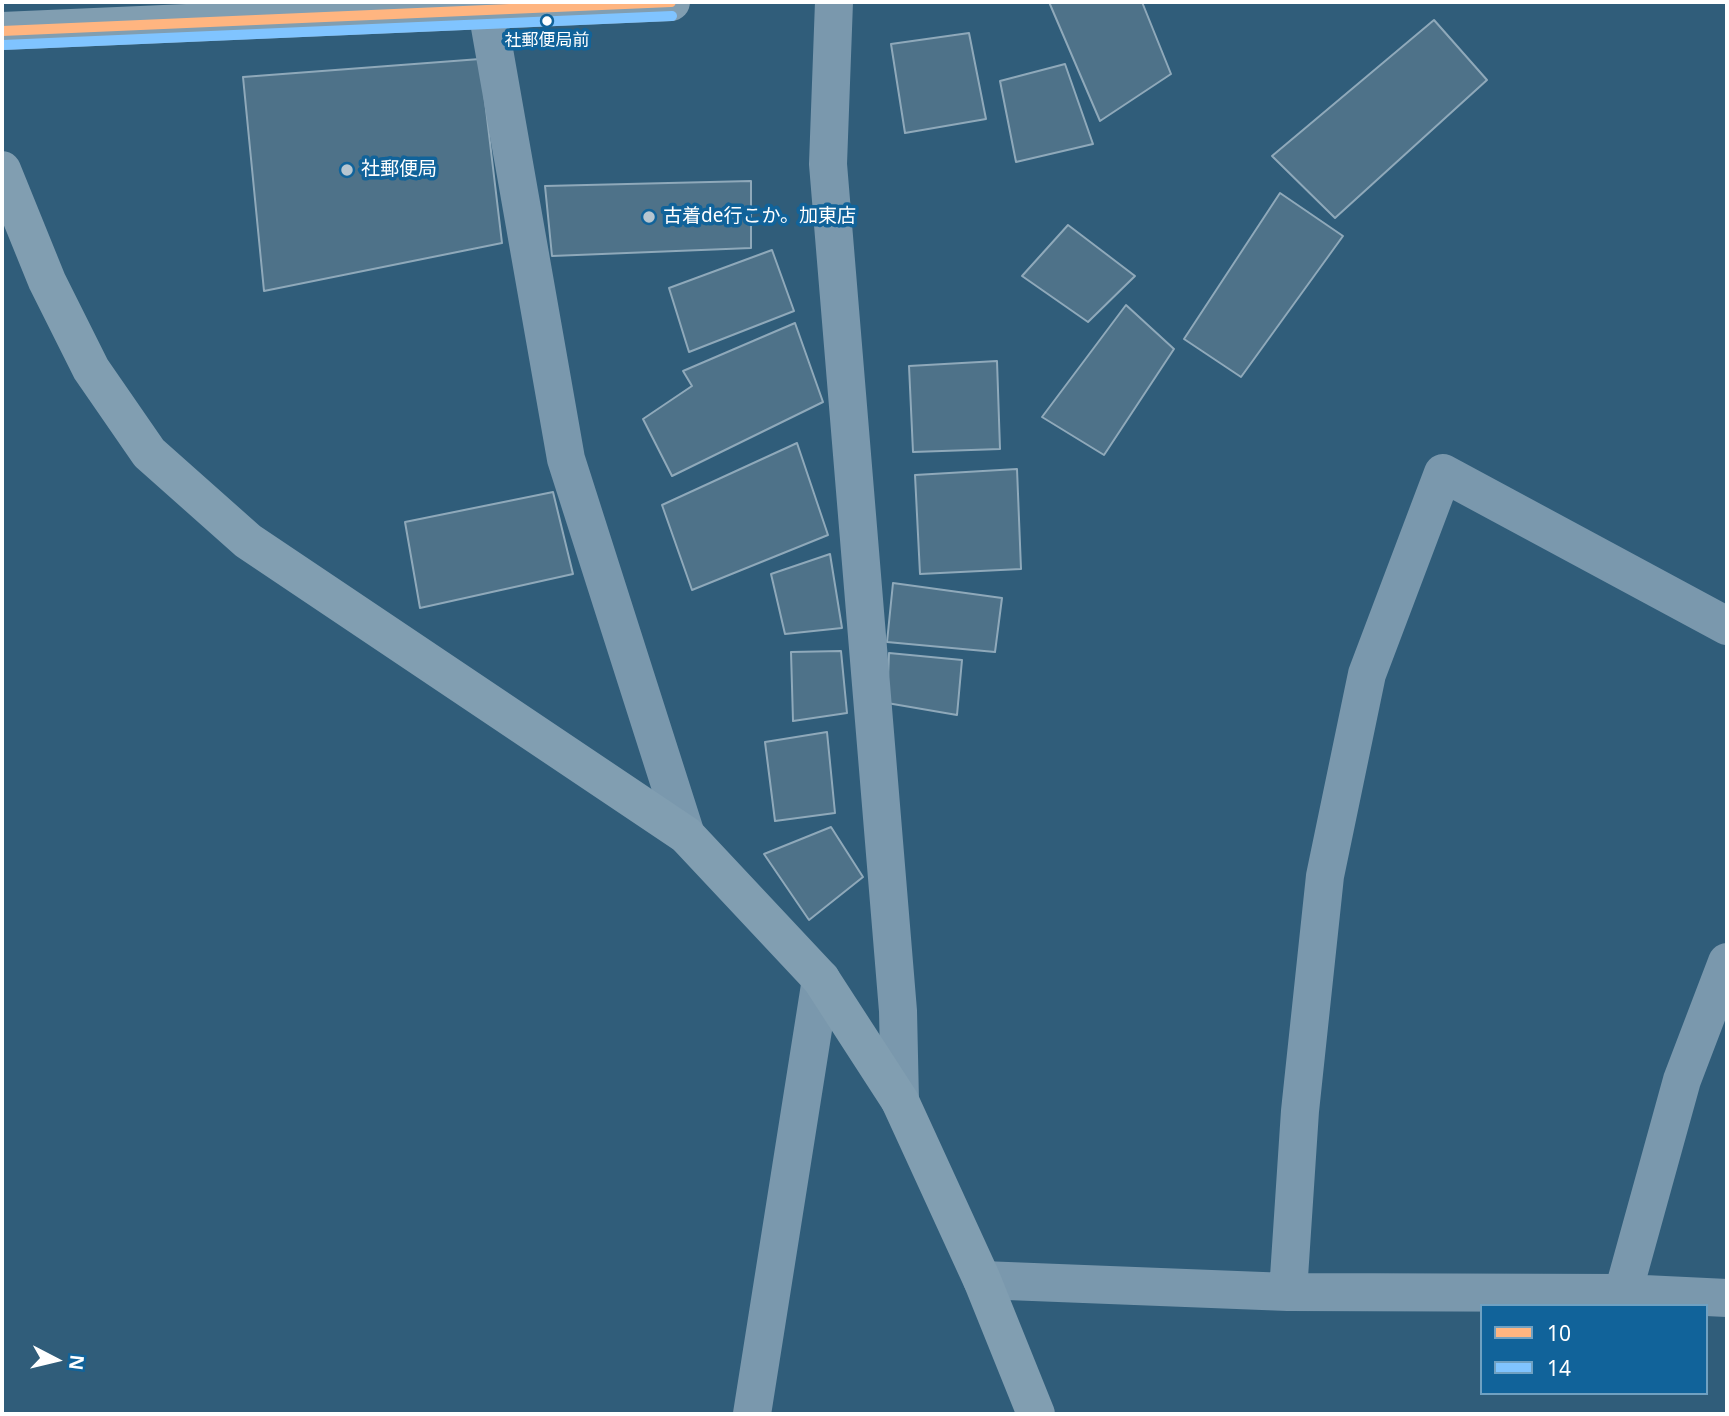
<!DOCTYPE html>
<meta charset="utf-8">
<style>
body{margin:0}
#map{position:relative;width:1729px;height:1416px;overflow:hidden;background:#305d7a;font-family:"Noto Sans",sans-serif}
canvas{display:block}
.frame{position:absolute;inset:0;border:4px solid #fff;pointer-events:none}
.legend{position:absolute;left:1480px;top:1304px;width:228px;height:91px;box-sizing:border-box;background:#11639a;border:2px solid #70a1c2;margin:0;padding:9px 12px;list-style:none;font-size:21px;color:#fff}
.legend li{display:flex;align-items:center;gap:14px;height:35px}
.legend b{width:35px;border:2px solid #70a1c2}
.north{position:absolute;left:21px;top:1325px;width:70px;height:70px;-webkit-text-stroke:5px #11639a;paint-order:stroke;rotate:97deg;font-size:19px;font-weight:700;line-height:28px;text-align:center;color:#fff}
.north::after{content:'';display:block;margin:auto;width:24px;height:32px;background:#fff;clip-path:polygon(50% 0,100% 100%,50% 72%,0 100%)}
</style>
<div id="map">
<canvas width="1729" height="1416"></canvas>
<div class="frame"></div>
<ul class="legend">
<li><b style="height:9px;background:#ffb580"></b>10</li>
<li><b style="height:9px;background:#80c4ff"></b>14</li>
</ul>
<div class="north">N</div>
</div>
<script>
const g = document.querySelector('canvas').getContext('2d');
g.lineJoin = 'round';
function fill(path, color) { g.fillStyle = color; g.fill(path, 'evenodd'); }
function strokePath(path, color, width, dash) { g.strokeStyle = color; g.lineWidth = width; g.lineCap = dash ? 'butt' : 'round'; g.setLineDash(dash || []); g.stroke(path); }
function drawText(font, color, halo, rows, align = 'center') {
  g.font = font + ' "Noto Sans","Noto Sans JP",sans-serif'; g.lineWidth = 7; g.setLineDash([]); g.textBaseline = 'middle'; g.strokeStyle = halo; g.fillStyle = color; for (const [text, x, y, turn = 0] of rows) {
    g.save(); g.translate(x, y); g.rotate((+turn || 0) * Math.PI / 180); g.textAlign = isNaN(turn) ? turn : align; if (halo) g.strokeText(text, 0, 0); g.fillText(text, 0, 0); g.restore();
  }
}
const building = new Path2D(`
 M1049,2h93l29,72 -71,47z
 M1434,20l53,60 -152,138 -63,-62z
 M969,33l17,86 -81,14 -14,-89z
 M480,59l22,184 -238,48 -21,-214z
 M1065,64l28,80 -77,18 -16,-81z
 M751,181v67l-199,8 -7,-70z
 M1280,193l63,43 -102,141 -57,-38z
 M1068,225l67,51 -47,46 -66,-46z
 M772,250l22,61 -105,41 -20,-64z
 M1126,305l48,44 -70,106 -62,-38z
 M795,323l28,79 -151,74 -29,-57 49,-33 -9,-15z
 M997,361l3,88 -87,3 -4,-86z
 M797,443l31,92 -136,55 -30,-85z
 M1017,469l4,100 -101,5 -5,-99z
 M553,492l20,82 -153,34 -15,-86z
 M830,554l12,74 -57,6 -14,-60z
 M893,583l109,15 -7,54 -108,-10z
 M841,651l6,62 -54,8 -2,-69z
 M889,653l73,7 -5,55 -70,-12z
 M827,732l8,81 -60,8 -10,-79z
 M831,827l32,50 -54,43 -45,-66z`);
fill(building, '#4e7289');
strokePath(building, '#8fa9ba', 2);
strokePath(new Path2D(`
 M834,2l-6,162 70,847 2,90
 M487,10l79,449 120,376
 M982,1280l306,12 335,1 104,5
 M1288,1292l12,-181 25,-235 42,-202 76,-201 284,153
 M1623,1293l59,-213 45,-118
 M752,1414l69,-435`), '#7a98ad', 38);
strokePath(new Path2D(`
 M2,31l669,-29
 M2,170l45,111 44,88 58,84 99,88 438,294 135,144 79,122 82,179 54,134`), '#819eb1', 38);
strokePath(new Path2D(`
 M2,31l669,-29`), '#ffb580', 10);
strokePath(new Path2D(`
 M3,45l669,-29`), '#80c4ff', 10);
for (const [x, y, r, color] of [
 [547,21,6,"#fff"],
 [347,170,7,"#b7c6d0"],
 [649,217,7,"#b7c6d0"]
]) { const dot = new Path2D(); dot.arc(x, y, r, 0, 2 * Math.PI); g.fillStyle = color; g.fill(dot); strokePath(dot, '#11639a', 2.5); }
drawText('17px', '#fff', '#11639a', [
 ["社郵便局前",547,41]
]);
drawText('19px', '#fff', '#11639a', [
 ["社郵便局",361,170],
 ["古着de行こか。加東店",663,217]
], 'left');
</script>
